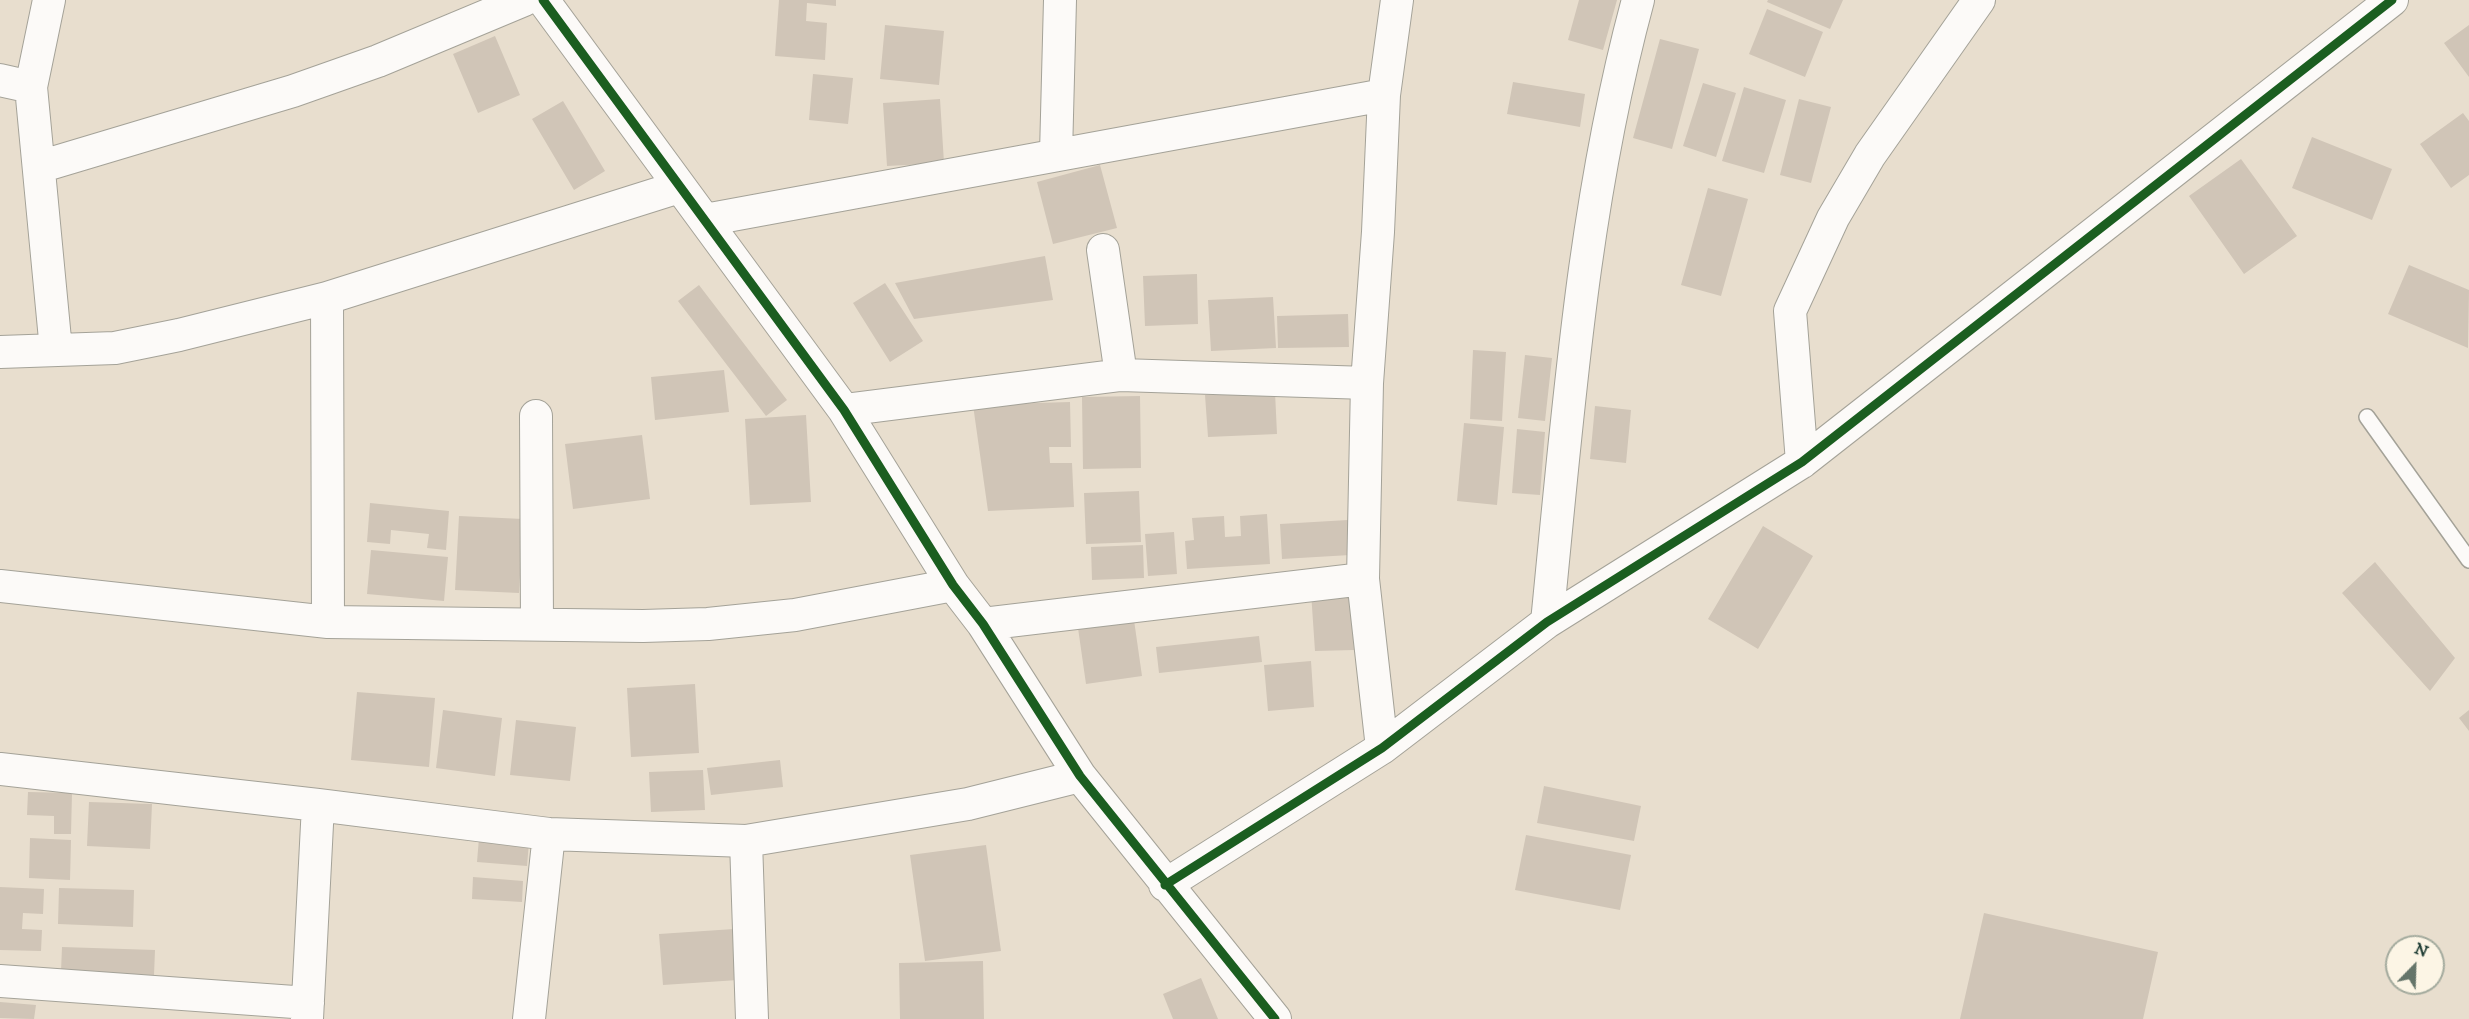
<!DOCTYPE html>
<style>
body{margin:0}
#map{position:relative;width:2469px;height:1019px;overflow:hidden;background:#e8dece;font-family:"IM FELL DW Pica",serif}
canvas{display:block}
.north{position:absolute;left:2385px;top:935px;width:60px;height:60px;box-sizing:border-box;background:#fcf5e5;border:2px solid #a4ab9e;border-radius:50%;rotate:23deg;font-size:16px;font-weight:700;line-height:24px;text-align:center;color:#1f3d34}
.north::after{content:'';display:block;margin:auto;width:21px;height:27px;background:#65756a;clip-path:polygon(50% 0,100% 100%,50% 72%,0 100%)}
</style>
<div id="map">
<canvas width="2469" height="1019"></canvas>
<div class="north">N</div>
</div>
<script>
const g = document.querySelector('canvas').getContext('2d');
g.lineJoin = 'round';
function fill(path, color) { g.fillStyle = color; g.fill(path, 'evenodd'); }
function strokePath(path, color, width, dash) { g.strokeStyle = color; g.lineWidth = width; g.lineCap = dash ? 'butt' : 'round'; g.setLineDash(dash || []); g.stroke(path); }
fill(new Path2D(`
 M779,0h57v6l-29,-3 -1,18 21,2 -2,37 -50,-4z
 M1579,0h38l-14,50 -35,-10z
 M1768,0h75l-13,29 -63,-27z
 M1767,9l56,23 -18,45 -56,-23z
 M885,25l59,6 -5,54 -59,-6z
 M2469,25v52l-25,-34z
 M495,36l25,59 -42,18 -25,-59z
 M1660,39l39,10 -27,100 -39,-11z
 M813,74l40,4 -5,46 -39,-4z
 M1513,82l72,12 -5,33 -73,-13z
 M1703,83l33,10 -20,64 -33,-11z
 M1744,87l42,13 -22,73 -42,-12z
 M940,99l4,64 -57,3 -4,-63z
 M1799,99l32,8 -20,76 -31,-8z
 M563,101l42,70 -31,19 -42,-71z
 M2463,113l6,8v54l-18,13 -31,-44z
 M2312,137l80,32 -20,51 -80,-32z
 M2241,159l56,77 -53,38 -55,-78z
 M1100,165l17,63 -64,16 -16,-62z
 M1708,188l40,11 -27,97 -40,-11z
 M1045,256l8,44 -139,19 -19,-36z
 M2409,265l60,25 -1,58 -80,-34z
 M1197,274l1,50 -53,2 -2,-50z
 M885,283l38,58 -33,21 -37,-59z
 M699,285l88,115 -21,16 -88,-115z
 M1273,297l3,51 -65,3 -3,-51z
 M1348,314l1,33 -71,1 -1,-32z
 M1473,350l33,2 -4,69 -32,-2z
 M1525,355l27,3 -7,63 -27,-3z
 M724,370l5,42 -74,8 -4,-43z
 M1275,392l2,42 -69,3 -3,-42z
 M1140,396l1,72 -58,1 -1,-72z
 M1070,402l1,45h-22l1,16h22l2,44 -86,4 -15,-106z
 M1595,406l36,4 -5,53 -36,-4z
 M806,415l5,87 -61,3 -5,-86z
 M1464,423l40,4 -7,78 -40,-4z
 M1517,429l28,3 -5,63 -28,-2z
 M642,435l8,64 -77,10 -8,-65z
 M1139,491l2,51 -55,2 -2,-51z
 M370,503l79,8 -3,39 -19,-2 2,-14 -38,-4 -1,14 -23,-2z
 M1267,514l3,50 -83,5 -2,-28 9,-1 -2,-22 32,-2 1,21 16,-1 -1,-20z
 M459,516l64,3 -4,74 -64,-3z
 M1348,520l2,35 -68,4 -2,-35z
 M1763,526l50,30 -55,93 -50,-30z
 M1174,532l3,42 -29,2 -3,-42z
 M1143,545l1,33 -52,2 -1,-33z
 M371,550l77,7 -4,44 -77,-7z
 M2375,562l80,96 -25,33 -88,-98z
 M1351,589l3,61 -39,1 -4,-59z
 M1133,613l9,63 -56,8 -9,-63z
 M1259,636l3,26 -103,11 -3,-26z
 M1311,661l3,46 -46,4 -4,-46z
 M695,684l4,69 -68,4 -4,-69z
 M357,692l78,6 -6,69 -78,-7z
 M443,710l59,8 -7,58 -59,-8z
 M2469,710v21l-10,-13z
 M516,720l60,7 -6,54 -60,-6z
 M780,760l3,27 -72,8 -4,-27z
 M703,770l2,40 -54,2 -2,-40z
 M1544,786l97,20 -7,35 -97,-18z
 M28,792l44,1 -1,41h-17v-18l-27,-1z
 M89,802l63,2 -2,45 -63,-3z
 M1526,835l105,20 -11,55 -105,-20z
 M30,838l41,2 -1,40 -41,-2z
 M479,838l50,4 -2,24 -50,-4z
 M986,845l15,106 -76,10 -15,-106z
 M473,877l50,4 -1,21 -50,-3z
 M0,887l44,2 -1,25 -20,-1 -1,16 20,1 -1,21 -41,-1z
 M59,888l75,2 -1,37 -75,-3z
 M1984,913l174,39 -15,67h-183z
 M734,929l4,51 -75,5 -4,-51z
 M62,947l93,3 -1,25 -93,-3z
 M983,961l1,58h-84l-1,-56z
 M1201,978l17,41h-45l-10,-25z
 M0,1002l36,3 -2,14 -34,-1z`), '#d0c5b7');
const service = new Path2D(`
 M2367,417l102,143`);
const minor = new Path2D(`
 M49,0l-18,87 25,263
 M543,0l301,410 109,175 30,39 97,152 195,243
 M0,80l31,7
 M1056,154l4,-154
 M39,167l254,-76 85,-30 146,-61
 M705,220l679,-125
 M1103,250l18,125
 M327,298l1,324
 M0,352l115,-4 64,-13 148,-37 352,-111
 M844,410l277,-35 246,8
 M536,416l1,208
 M1802,462l-12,-151 43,-93 37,-63 109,-155
 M0,586l328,36 315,4 65,-2 87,-9 158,-30
 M1547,622c21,-209 36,-419 91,-622
 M983,624l380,-45
 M1382,748l-19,-169 4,-196 11,-151 6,-137 13,-95
 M0,769l318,36 231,29 197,7 222,-37 112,-28
 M746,841l6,178
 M1165,885l217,-137 165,-126 255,-160 590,-462
 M0,981l308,22
 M307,1019l11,-214
 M529,1019l20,-185`);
strokePath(service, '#a4a298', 18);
strokePath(minor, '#a4a298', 34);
strokePath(service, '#fcfaf8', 15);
strokePath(minor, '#fcfaf8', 32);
strokePath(new Path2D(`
 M543,0l301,410 109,175 30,39 97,152 195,243
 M1165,885l217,-137 165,-126 255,-160 590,-462`), '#1b5e20', 9);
</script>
